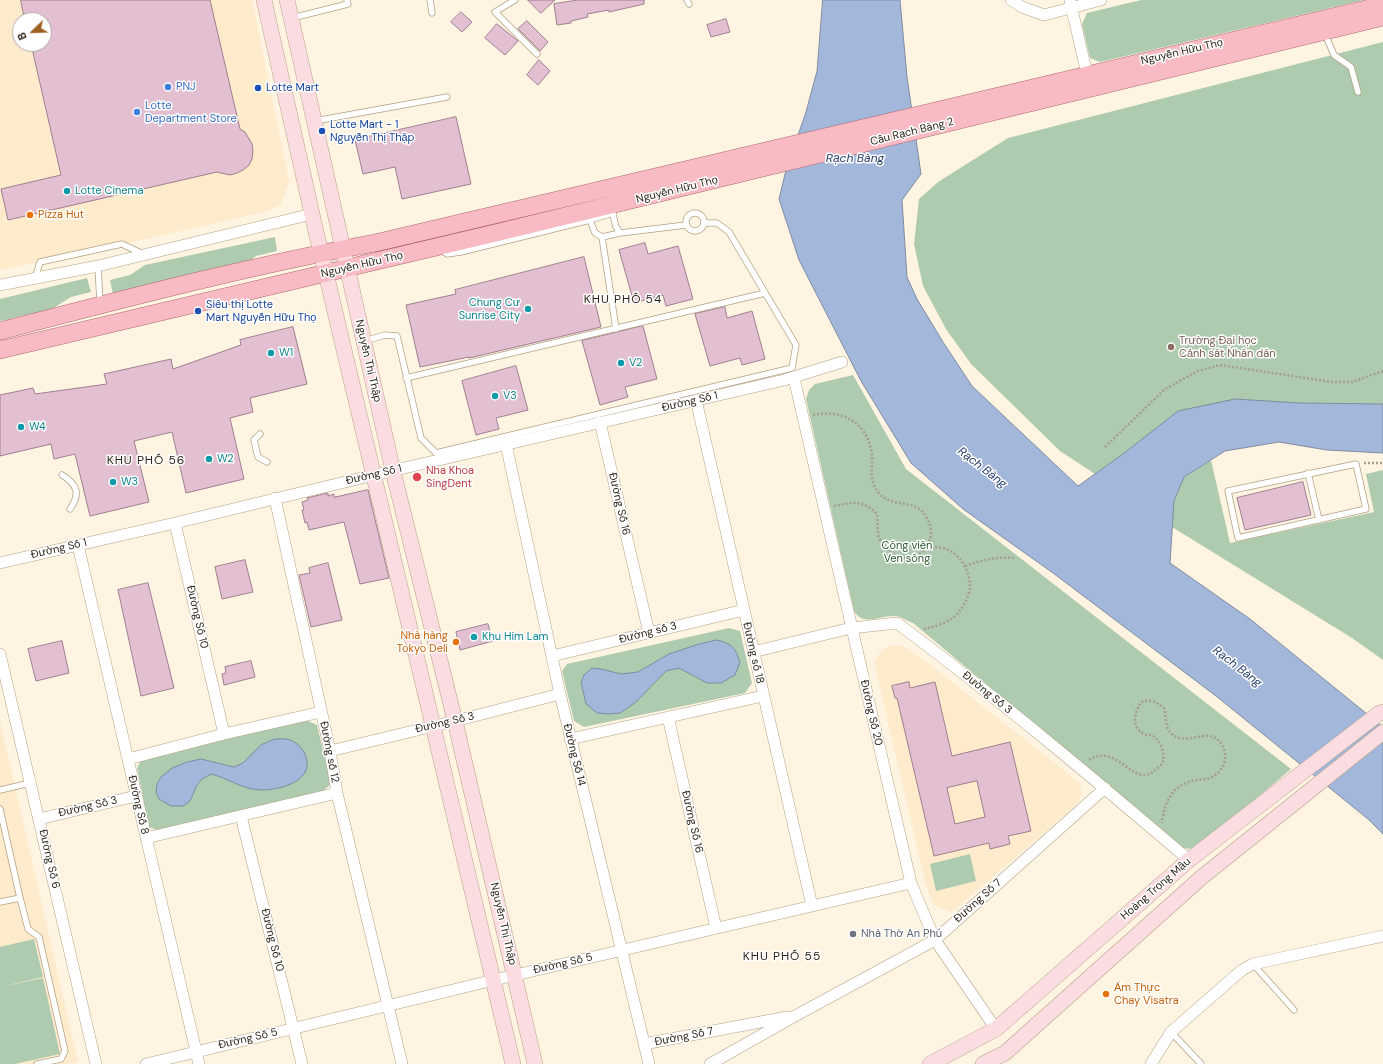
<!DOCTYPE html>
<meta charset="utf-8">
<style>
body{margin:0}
#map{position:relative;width:1383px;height:1064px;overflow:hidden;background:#fff4e1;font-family:"DM Sans",sans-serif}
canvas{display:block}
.north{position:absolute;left:12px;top:12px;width:40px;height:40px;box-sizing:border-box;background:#fff;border:1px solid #aba8a3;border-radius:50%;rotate:247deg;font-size:11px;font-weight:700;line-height:16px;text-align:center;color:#2c2519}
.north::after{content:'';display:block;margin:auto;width:14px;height:18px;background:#9c6121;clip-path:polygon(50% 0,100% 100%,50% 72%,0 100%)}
</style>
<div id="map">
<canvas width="1383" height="1064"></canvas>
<div class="north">B</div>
</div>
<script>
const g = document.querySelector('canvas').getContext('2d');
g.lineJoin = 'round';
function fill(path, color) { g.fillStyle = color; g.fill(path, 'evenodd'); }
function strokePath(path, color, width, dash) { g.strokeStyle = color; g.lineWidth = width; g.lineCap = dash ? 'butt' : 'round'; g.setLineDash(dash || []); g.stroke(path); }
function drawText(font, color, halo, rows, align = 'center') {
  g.font = font + ' "DM Sans",sans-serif'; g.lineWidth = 3; g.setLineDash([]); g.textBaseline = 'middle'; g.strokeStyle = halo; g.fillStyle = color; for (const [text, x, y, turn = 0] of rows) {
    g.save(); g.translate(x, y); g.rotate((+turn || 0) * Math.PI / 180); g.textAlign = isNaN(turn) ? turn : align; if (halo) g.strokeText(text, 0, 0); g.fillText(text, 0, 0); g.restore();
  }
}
fill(new Path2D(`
 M0,0h252l37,180 -8,25 -17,7 -157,36 -107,22zM20,20h24v24h-24z
 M889,646h14l24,16 153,121 2,11 -6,11 -124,107 -19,-7 -8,-24 -51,-219 6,-10z
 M0,721l78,341 -11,2h-67z`), '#fdebcc');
fill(new Path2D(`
 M1141,0h223l-264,62 -10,-4 -8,-34 5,-11z
 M1383,42v362l-84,-1 -64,-4 -112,55 -28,20 -35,-23 -89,-87 -25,-35 -23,-43 -9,-42 5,-45 19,-17 70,-44z
 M275,237l2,14 -21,5 -12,10 -131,28 -3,-14 20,-5 15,-10z
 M87,278l4,14 -20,5 -19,12 -52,12v-22z
 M853,375l53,94 385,300 -90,77 -9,3 -10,-1 -269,-225c-6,-2 -13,-7 -18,-7 -14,-1 -32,11 -41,-5l-48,-212 3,-9 6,-6z
 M1211,460l19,83 144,-31 -8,-38 17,-4v190l-31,-22 -180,-111 2,-26 10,-24z
 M729,628l11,3 12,52 -7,10 -161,34 -10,-6 -12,-50 5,-7z
 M306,720l11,5 14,59 -9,8 -165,38 -8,-3 -12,-59 4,-8z
 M970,854l6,27 -40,10 -6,-27z
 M34,939l9,38 -43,10v-40z
 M43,978l17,76 -45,10h-15v-77z`), '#aecbaf');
const water = new Path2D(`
 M823,0h77l7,77 14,97 -19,26 5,77 10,22 26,43 29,44 106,100 45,-32 55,-43 57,-12 64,4 84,1v49l-56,-3 -48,-8 -54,9 -41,26 -10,24 -4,62 80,56 133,108v107l-15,-15 -152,-123 -163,-123 -90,-64 -52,-46 -50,-82 -62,-121 -20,-61 7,-29 20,-58 11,-41z
 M717,640c16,4 18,8 23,22l-5,13 -14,8h-14l-28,-15 -13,3 -30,31 -16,11 -11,1 -12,-1 -11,-9 -5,-22 3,-7 8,-7 9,1 20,5 17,-2 31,-18 30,-10z
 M275,739c4,0 11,-1 15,1 6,2 11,7 14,12 14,28 -22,38 -43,38 -20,-1 -31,-11 -50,-16l-9,5 -5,6 -7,16 -7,5h-12l-12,-7 -3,-7 1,-8 4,-7 11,-9 15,-6 14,-3 33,8 9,-4 18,-18z`);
fill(water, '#a3b7da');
strokePath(water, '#7f8ba0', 1);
const building = new Path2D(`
 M21,0h189l30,129 5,3 7,12 1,7 -1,8 -3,6 -6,5 -6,3 -7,2 -13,-3 -209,48 -7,-31 60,-14 -30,-131h13v-24h-19z
 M528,0h27l-14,13z
 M578,0h66v4l-35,8v-2l-22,4 1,3 -17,4v2l-14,2 -3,-21z
 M461,12l11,10 -10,10 -11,-10z
 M726,19l4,13 -19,5 -4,-12z
 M527,21l21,21 -8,9 -22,-22z
 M497,24l21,17 -13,14 -20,-17z
 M539,60l11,11 -12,14 -11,-10z
 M456,117l15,67 -69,15 -7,-32 -32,7 -8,-34z
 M645,243l3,11 30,-8 15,53 -27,7 -3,-11 -29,8 -15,-53z
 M584,257l17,70 -132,31v-1l-49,10 -14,-62 50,-11 -1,-4z
 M725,307l2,11 25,-7 13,48 -23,6 -2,-7 -30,8 -15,-52z
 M643,326l14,53 -32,8 3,10 -28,8 -18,-64z
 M293,327l14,57 -57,14 3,14 -23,6 14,61 -58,14 -14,-61 -38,9 15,61 -59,14 -15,-62 -21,5 -3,-15 -51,12v-61l33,-7 2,6 72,-10 -3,-10 67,-15 2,10 68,-24 -1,-5z
 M516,366l12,44 -32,8 3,11 -23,6 -14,-54z
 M1303,482l8,33 -66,15 -8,-32z
 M368,490l21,88 -29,6 -16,-62 -35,8 -2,-8 -2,1 -3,-13h2l-2,-8 6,-2 -1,-2 21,-5v3l6,-2v3z
 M245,560l8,32 -31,7 -7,-32z
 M328,563l14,57 -31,7 -12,-52 11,-2 -1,-5z
 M148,583l26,105 -33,8 -23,-106z
 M488,624l5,17 -33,9 -4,-18z
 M62,641l7,32 -33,8 -8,-32z
 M251,661l4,16 -31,8 -2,-11 4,-1 -1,-6z
 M909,682l1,6 25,-6 17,74 58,-14 21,89 -23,5 2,8 -20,5 -1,-6 -55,13 -37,-158h-2l-3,-12zM977,781l8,36 -30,7 -8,-36z`);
fill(building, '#e2bfd1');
strokePath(building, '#9f7f90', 1);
const lane = new Path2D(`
 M430,0l2,13
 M515,0l-20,12 42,42
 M687,0l2,4
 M292,18l56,-14 -1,-4
 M1325,34l9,21 17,12 7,25
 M315,121l132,-24
 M686 222a9 9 0 1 1 18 0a9 9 0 1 1-18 0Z
 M589,218l6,15 7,4 18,-4 -4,-6 -4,-17
 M620,233l66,-8
 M602,237l14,92
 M442,251l5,3 14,-2 129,-32 23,-7
 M98,266l2,37
 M35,278l5,-16 82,-18 21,10
 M364,341l21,-6 12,1 24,102 15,15 356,-85 4,-23 -67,-113 -12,-9h-12
 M406,378l359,-85
 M260,434l-6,6 4,17 9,5
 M1356,464l10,45 -128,29 -10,-47z
 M1308,473l11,47
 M62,475c15,9 19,19 8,34
 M0,790l30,-7
 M0,809l20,89
 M0,902l20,-4 8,31 11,8 26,114 -4,8 -24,5
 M1253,964l41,46
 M1171,1032l30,32`);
const street = new Path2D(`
 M1011,0l11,7 22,8 57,-15
 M1070,1l17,73
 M0,285l98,-19 214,-52
 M794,378l117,505 24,57 61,89
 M696,400l116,506
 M600,422l49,211
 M506,444l54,250 89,370
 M275,498l55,253 7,42 65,271
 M175,523l49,211
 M78,545l121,519
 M0,563l175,-40 199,-48 410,-95 58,-18
 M753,652l98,-24 46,-5c101,75 197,156 292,237
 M0,654l96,410
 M552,656l192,-46
 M668,717l48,211
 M570,739l193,-43
 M330,751l125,-30 105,-27
 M128,759l96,-25 97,-22
 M241,816l61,248
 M39,819l97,-23
 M146,838l191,-45
 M644,1044l143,-27
 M146,1064l348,-84 417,-97
 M710,1064l85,-48 140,-76 170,-152
 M1151,1064l20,-32 71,-62 11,-6 130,-28`);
const secondary = new Path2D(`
 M264,0l50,223 199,841
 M287,0l106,471 62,250 80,343
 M930,1064l66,-35 193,-169 189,-146 5,-2
 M983,1064l22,-11 197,-176 181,-145`);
const primary = new Path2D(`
 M0,331c124,-32 249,-65 375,-88 336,-78 672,-159 1008,-238
 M0,350c462,-107 922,-220 1383,-333`);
strokePath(lane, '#b2a183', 7);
strokePath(street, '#b2a183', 12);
strokePath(secondary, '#b2a183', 16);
strokePath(primary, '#ad686e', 18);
strokePath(new Path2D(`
 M813,415c27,-6 52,6 58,34 4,17 -5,29 8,44 13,16 36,4 47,24 4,6 5,10 5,17 0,4 -1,6 -3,9 -9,20 -31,19 -44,3 -1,-3 -4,-5 -5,-8 -2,-7 -1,-17 -2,-24 -14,-14 -24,-12 -43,-8
 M1105,447l60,-58 33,-18 22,-6 112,17h20l31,-11
 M1364,463h19
 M965,566c20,-7 30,-9 50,-8
 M924,629c12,-3 26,-6 35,-17 5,-6 11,-18 11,-25 0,-18 -12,-38 -32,-40 -4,0 -8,1 -12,1
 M1089,760c30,-19 45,33 68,8 2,-1 4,-3 5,-4 4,-8 -1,-24 -9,-28 -3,-1 -6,-1 -9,-2 -14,-7 -9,-22 -3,-32 11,-3 15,0 23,6 2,7 1,18 6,24 15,18 39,-9 52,13 4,7 4,14 1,21 -2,5 -8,10 -13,12 -6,2 -12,1 -18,3 -21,5 -28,23 -30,42`), '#a69d8d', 2.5, [2, 2]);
strokePath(lane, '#fff', 5.5);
strokePath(street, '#fff', 11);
strokePath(secondary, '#fbdce1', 15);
strokePath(primary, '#f8bac3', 17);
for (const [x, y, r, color] of [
 [168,87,4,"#3f7fe0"],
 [258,88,4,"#1a4fb4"],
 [137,112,4,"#3f7fe0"],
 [322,131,4,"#1a4fb4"],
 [67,191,4,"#0f9aa8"],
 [30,215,4,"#e8710a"],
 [528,309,4,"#0f9aa8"],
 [198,311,4,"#1a4fb4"],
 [1171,347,4,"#8d6e63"],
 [271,353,4,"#0f9aa8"],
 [621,363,4,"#0f9aa8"],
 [495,396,4,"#0f9aa8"],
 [21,427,4,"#0f9aa8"],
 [209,459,4,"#0f9aa8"],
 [417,477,5,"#e0444e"],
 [113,482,4,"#0f9aa8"],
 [474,637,4,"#0f9aa8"],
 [456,642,4,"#e8710a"],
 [853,934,4,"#6b7280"],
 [1106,994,4,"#e8710a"]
]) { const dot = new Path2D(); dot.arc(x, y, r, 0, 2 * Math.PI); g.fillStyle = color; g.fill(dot); strokePath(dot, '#fff', 1.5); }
drawText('11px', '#2c2519', '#fff', [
 ["Nguyễn Hữu Thọ",1182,52,-13],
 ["Cầu Rạch Bàng 2",912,132,-14],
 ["Nguyễn Hữu Thọ",677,190,-14],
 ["Nguyễn Hữu Thọ",362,265,-13],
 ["Nguyễn Thị Thập",368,361,77],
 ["Đường Số 1",690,402,-13],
 ["Đường Số 1",374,475,-13],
 ["Đường Số 16",619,504,77],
 ["Đường Số 1",59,549,-13],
 ["Đường Số 10",197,617,77],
 ["Đường số 3",648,633,-14],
 ["Đường số 18",753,653,77],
 ["Đường Số 3",987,693,39],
 ["Đường Số 20",871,713,77],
 ["Đường Số 3",445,723,-13],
 ["Đường số 12",329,752,79],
 ["Đường Số 14",574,755,76],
 ["Đường Số 8",138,805,77],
 ["Đường Số 3",88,807,-13],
 ["Đường Số 16",692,822,77],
 ["Đường Số 6",49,859,77],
 ["Hoàng Trọng Mậu",1156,889,-41],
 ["Đường Số 7",978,901,-42],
 ["Nguyễn Thị Thập",503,924,77],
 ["Đường Số 10",272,940,76],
 ["Đường Số 5",563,964,-13],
 ["Đường Số 7",684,1037,-11],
 ["Đường Số 5",248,1039,-13]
]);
drawText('11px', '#366cbe', '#fff', [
 ["PNJ",176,87],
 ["Lotte",145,106],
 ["Department Store",145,119]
], 'left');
drawText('11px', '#164399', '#fff', [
 ["Lotte Mart",266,88],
 ["Lotte Mart - 1",330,125],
 ["Nguyễn Thị Thập",330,138],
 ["Siêu thị Lotte",206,305],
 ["Mart Nguyễn Hữu Thọ",206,318]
], 'left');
drawText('11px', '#0d838f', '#fff', [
 ["Lotte Cinema",75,191],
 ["Chung Cư",520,303,"right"],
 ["Sunrise City",520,316,"right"],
 ["W1",279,353],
 ["V2",629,363],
 ["V3",503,396],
 ["W4",29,427],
 ["W2",217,459],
 ["W3",121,482],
 ["Khu Him Lam",482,637]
], 'left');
drawText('11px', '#c56008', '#fff', [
 ["Pizza Hut",38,215],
 ["Nhà hàng",448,636,"right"],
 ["Tokyo Deli",448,649,"right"],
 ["Ẩm Thực",1114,988],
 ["Chay Visatra",1114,1001]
], 'left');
drawText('11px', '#785e54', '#fff', [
 ["Trường Đại học",1179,341],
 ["Cảnh sát Nhân dân",1179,354]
], 'left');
drawText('11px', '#be3a42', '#fff', [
 ["Nha Khoa",426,471],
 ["SingDent",426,484]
], 'left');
drawText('11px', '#2a582d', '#fff', [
 ["Công viên",907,546],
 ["Ven sông",907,559]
]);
drawText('11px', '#5b616d', '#fff', [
 ["Nhà Thờ An Phú",861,934]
], 'left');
drawText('italic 12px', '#29416f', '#fff', [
 ["Rạch Bàng",855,159],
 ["Rạch Bàng",982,468,38],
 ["Rạch Bàng",1237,667,38]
]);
g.letterSpacing = '1px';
drawText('12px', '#2c2519', '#fff', [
 ["KHU PHỐ 54",623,300],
 ["KHU PHỐ 56",146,461],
 ["KHU PHỐ 55",782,957]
]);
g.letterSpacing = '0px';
</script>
